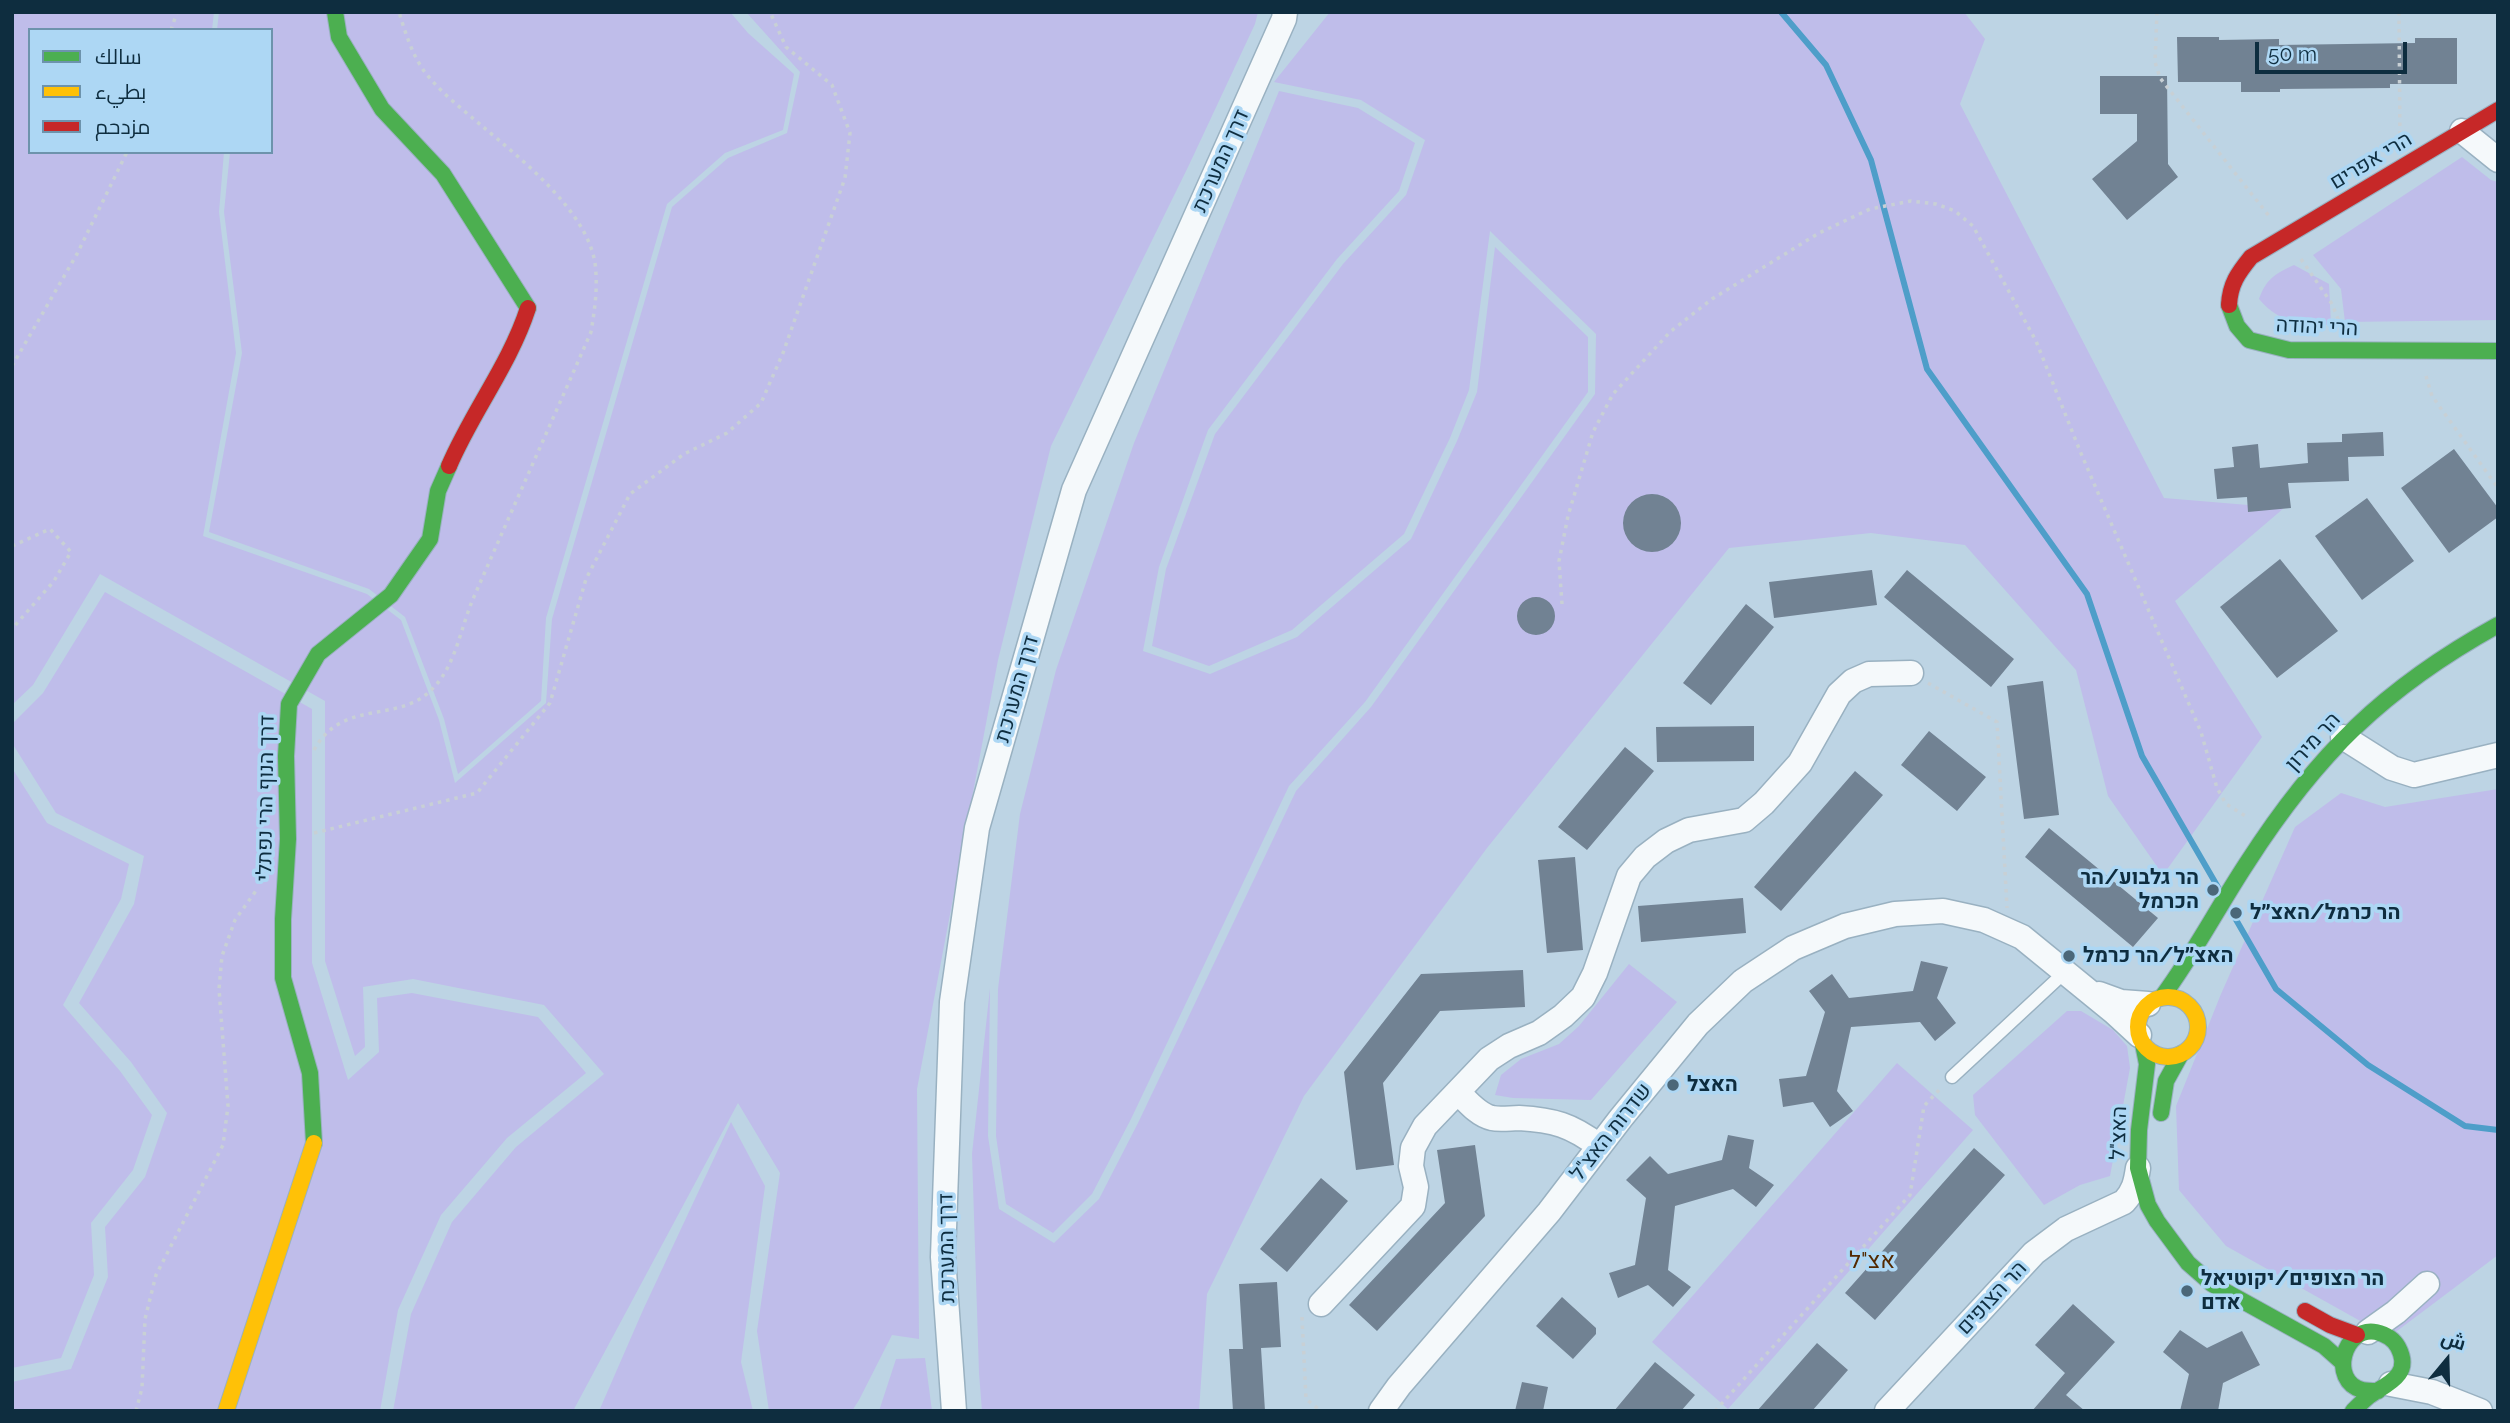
<!DOCTYPE html>
<meta charset="utf-8">
<style>
body{margin:0}
#map{position:relative;width:2510px;height:1423px;overflow:hidden;background:#bdd4e4;font-family:Raleway,Cairo,sans-serif}
canvas{display:block}
.frame{position:absolute;inset:0;border:14px solid #0e2d3f;pointer-events:none}
.legend{position:absolute;left:28px;top:28px;width:245px;height:126px;box-sizing:border-box;background:#add7f4;border:2px solid #6d93ac;margin:0;padding:9px 12px;list-style:none;font-size:21px;color:#0e2d3f}
.legend li{display:flex;align-items:center;gap:14px;height:35px}
.legend b{width:35px;border:2px solid #6d93ac}
.north{position:absolute;left:2412px;top:1325px;width:70px;height:70px;-webkit-text-stroke:5px #add7f4;paint-order:stroke;rotate:19deg;font-size:19px;font-weight:700;line-height:28px;text-align:center;color:#0e2d3f}
.north::after{content:'';display:block;margin:auto;width:24px;height:32px;background:#0e2d3f;clip-path:polygon(50% 0,100% 100%,50% 72%,0 100%)}
.scale{position:absolute;left:2255px;top:42px;width:152px;height:32px;box-sizing:border-box;border:4px solid #0e2d3f;border-top:0;padding-left:9px;font-size:21px;line-height:24px;white-space:nowrap;color:#0e2d3f;-webkit-text-stroke:5px #add7f4;paint-order:stroke}
</style>
<div id="map">
<canvas width="2510" height="1423"></canvas>
<div class="frame"></div>
<ul class="legend">
<li><b style="height:9px;background:#4caf50"></b>سالك</li>
<li><b style="height:9px;background:#ffc107"></b>بطيء</li>
<li><b style="height:9px;background:#c62828"></b>مزدحم</li>
</ul>
<div class="north">ش</div>
<div class="scale">50 m</div>
</div>
<script>
const g = document.querySelector('canvas').getContext('2d');
g.lineJoin = 'round';
function fill(path, color) { g.fillStyle = color; g.fill(path, 'evenodd'); }
function strokePath(path, color, width, dash) { g.strokeStyle = color; g.lineWidth = width; g.lineCap = dash ? 'butt' : 'round'; g.setLineDash(dash || []); g.stroke(path); }
function drawText(font, color, halo, rows, align = 'center') {
  g.font = font + ' Raleway,Heebo,sans-serif'; g.lineWidth = 7; g.setLineDash([]); g.textBaseline = 'middle'; g.strokeStyle = halo; g.fillStyle = color; for (const [text, x, y, turn = 0] of rows) {
    g.save(); g.translate(x, y); g.rotate((+turn || 0) * Math.PI / 180); g.textAlign = isNaN(turn) ? turn : align; if (halo) g.strokeText(text, 0, 0); g.fillText(text, 0, 0); g.restore();
  }
}
fill(new Path2D(`
 M12,12h202l-2,18h-182v122h194l-5,60 17,141 -33,183 164,58 34,26 38,100 16,63 91,-80 6,-84 120,-412 56,-49 59,-25 13,-61 -54,-60h512l-3,12 -66,141 -138,281 -53,214 -81,429 2,250 -27,-4 -33,65 -7,11h-83l-12,-80 23,-158 -42,-70 -165,308h-180l18,-97 41,-92 64,-75 88,-73 -60,-69 -131,-26 -50,8 2,60 -10,9 -30,-95v-260l-225,-127 -67,111 -21,20z
 M219,12h511l18,21 46,41 -11,56 -58,23 -58,51 -121,414 -5,83 -83,73 -14,-55 -39,-102 -36,-28 -160,-57 33,-179 -18,-141 6,-60h41v-122h-54z
 M1330,12h634l21,27 -25,65 204,394 120,10 -109,93 87,136 -99,138 -55,-79 -32,-126 -111,-125 -94,-12 -142,15 -242,300 -183,248 -97,198 -8,117h-217l-3,-38 -7,-219 18,-166 -2,148 11,73 55,34 45,-44 39,-76 158,-332 75,-84 224,-313 1,-60 -106,-103 -21,159 -19,48 -46,96 -112,96 -83,36 -57,-20 14,-77 49,-135 128,-170 63,-69 19,-55 -64,-40 -87,-18z
 M1279,91l79,17 57,35 -16,48 -62,68 -129,171 -49,137 -16,84 67,23 87,-37 114,-98 46,-98 20,-49 18,-145 93,90v55l-223,310 -76,84 -158,333 -39,75 -39,39 -47,-29 -10,-68 2,-147 22,-175 36,-144 78,-227z
 M2462,157l29,23 7,2v138l-153,2 -4,-33 -28,-34z
 M2294,265l35,19 2,41c-31,-3 -50,0 -72,-26 7,-20 17,-26 35,-34z
 M105,592l207,117v254l36,117 31,-28 -2,-54 35,-5 126,24 48,56 -79,65 -66,77 -43,95 -18,101h-368v-29l59,-13 37,-92 -3,-50 40,-50 22,-64 -36,-51 -52,-59 55,-99 10,-48 -88,-43 -44,-70v-19l31,-31z
 M12,768l35,55 82,41 -8,35 -58,106 57,66 32,44 -19,55 -42,53 3,52 -33,83 -49,10z
 M2498,789v466l-109,82 -163,-91 -47,-56 -3,-84 45,-112 74,-167 46,-34 44,14z
 M1629,964l48,38 -86,98 -78,-2 -18,-3 6,-20 20,-16 38,-15 20,-18z
 M2067,1011h14l32,19 14,16 3,22 -20,108 -30,9 -36,20 -69,-90 -2,-20z
 M1897,1063l76,67 -245,279 -76,-67z
 M731,1122l34,64 -24,176 12,49h-154l44,-101z
 M925,1358l7,53h-53l17,-52z`), '#bfbdea');
strokePath(new Path2D(`
 M1781,12l45,53 45,95 56,209 160,225 55,162 77,133
 M2231,911l45,78 92,76 97,61 33,4`), '#4e9ec9', 6);
fill(new Path2D(`
 M2177,37h42v3l60,-1v6l136,-2v-5h42v46h-67v4l-110,1v3h-39v-10h-63z
 M2100,76h67l1,88 10,13 -51,43 -35,-41 45,-38v-27h-37z
 M2383,432l1,24 -36,1 1,24 -61,2 3,25 -43,4 -1,-15 -30,2 -3,-30 20,-2 -2,-20 26,-3 2,24 48,-5 -1,-20 35,-1v-8z
 M2454,449l44,59v9l-49,36 -48,-65z
 M1623 523a29 29 0 1 1 58 0a29 29 0 1 1-58 0Z
 M2367,498l47,63 -52,39 -47,-64z
 M2280,559l58,72 -61,47 -57,-71z
 M1872,570l5,35 -103,13 -5,-36z
 M1907,570l107,89 -23,28 -107,-90z
 M1517 616a19 19 0 1 1 38 0a19 19 0 1 1-38 0Z
 M1746,604l28,23 -63,78 -28,-22z
 M2043,681l16,134 -35,4 -17,-133z
 M1754,726v35l-97,1 -1,-35z
 M1929,731l57,46 -29,34 -56,-46z
 M1625,747l29,24 -67,79 -29,-23z
 M1855,771l28,24 -102,116 -27,-24z
 M2049,828l109,90 -25,29 -108,-90z
 M1575,857l8,93 -36,3 -9,-93z
 M1743,898l3,35 -105,9 -3,-36z
 M1921,961l27,6 -11,31 19,25 -21,18 -15,-19 -69,5 -14,64 16,20 -23,16 -17,-25 -30,5 -4,-28 27,-3 19,-64 -16,-21 23,-17 17,24 64,-7z
 M1523,970l2,37 -85,4 -57,72 11,82 -38,5 -12,-98 77,-98z
 M1728,1135l26,5 -5,28 25,17 -18,22 -23,-18 -58,17 -7,64 23,17 -18,20 -25,-22 -30,13 -9,-25 26,-8 11,-67 -20,-18 24,-24 18,18 54,-14z
 M1475,1145l10,71 -108,115 -28,-26 96,-102 -8,-53z
 M1974,1148l31,27 -130,145 -30,-27z
 M1321,1178l27,23 -61,71 -27,-23z
 M1277,1282l4,65 -20,1 4,63h-32l-4,-62h14l-4,-65z
 M1562,1297l34,31v6l-23,25 -37,-33z
 M2073,1304l42,38 -49,53 19,16h-53l33,-38 -30,-28z
 M2180,1330l27,18 35,-17 18,34 -37,18 -5,28h-38l9,-37 -26,-22z
 M1817,1343l31,27 -36,41h-55z
 M1655,1362l40,33 -14,16h-67z
 M1522,1382l26,5 -5,24h-28z`), '#718293');
const lane = new Path2D(`
 M1952,1077l113,-105`);
const street = new Path2D(`
 M2462,131l36,29
 M2343,737l49,31 22,7 84,-20
 M2099,994l22,8 27,2
 M1458,1092c9,9 20,23 34,26 8,2 19,0 27,0 35,2 52,7 80,28
 M1321,1304l92,-98 3,-19 -5,-21 2,-18 12,-22 64,-67 20,-13 30,-13 24,-17 20,-19 12,-24 34,-97 16,-19 21,-16 23,-11 55,-10 20,-17 36,-40 39,-69 14,-13 16,-7 42,-1
 M2368,1332l28,-20 31,-28
 M2391,1384l41,8 48,19
 M954,1411l-11,-154 9,-255 25,-174 97,-338 210,-471 1,-7
 M1381,1411l18,-25 150,-174 72,-94 77,-94 45,-43 50,-33 52,-22 50,-12 48,-3 41,9 38,17 92,75 25,23
 M1887,1411l147,-158 32,-24 58,-27c10,-11 12,-20 14,-34`);
const fast = new Path2D(`
 M335,12l4,25 43,72 61,65 85,134
 M2229,305l8,21 12,14 40,10 209,1
 M2162,997c32,-43 56,-90 85,-134 70,-109 137,-175 251,-238
 M2143,1044l4,20 -8,66 -1,38 10,37 9,16 31,42 24,21 112,62 18,16
 M2161,1113l5,-32 15,-27
 M314,1143l-4,-70 -27,-95v-59l5,-80 -2,-83 3,-52 29,-50 73,-59 39,-56 8,-48 11,-25
 M2353,1411c5,-5 10,-10 16,-15 18,-12 44,-21 29,-49 -5,-9 -13,-13 -22,-15 -33,-6 -47,49 -14,58 4,1 11,1 16,1`);
const slow = new Path2D(`
 M2138 1027a30 30 0 1 1 60 0a30 30 0 1 1-60 0Z
 M226,1411l88,-268`);
const jam = new Path2D(`
 M2229,305c1,-21 9,-32 22,-48l247,-147
 M449,466c23,-54 61,-102 79,-158
 M2305,1311l25,14 27,10`);
strokePath(lane, '#99b1c1', 15);
strokePath(street, '#99b1c1', 27);
strokePath(fast, '#99b1c1', 18);
strokePath(slow, '#99b1c1', 18);
strokePath(jam, '#99b1c1', 18);
strokePath(new Path2D(`
 M2157,12l-2,50 5,16 109,138
 M2399,12l1,128
 M171,30l6,-18
 M2301,259l31,45 8,20
 M12,366l65,-112 50,-102
 M2426,376l6,20 66,92
 M12,546l38,-17 21,23 -17,29 -42,48
 M1562,604l-3,-43 9,-45 25,-84 20,-38 57,-62 42,-33 107,-66 51,-24 41,-8 25,3 19,7 18,15 63,115 44,110 121,281 16,56 9,16 21,13
 M1928,683l69,39 10,186
 M314,750c30,-54 87,-24 121,-64 21,-23 26,-59 38,-87 39,-89 79,-178 118,-267 4,-24 7,-45 4,-69 -8,-52 -75,-105 -113,-137 -20,-17 -42,-34 -58,-55 -12,-17 -19,-39 -25,-59
 M314,833l163,-40 73,-90 36,-124 44,-85 54,-40 43,-21 34,-30 22,-50 62,-175 5,-45 -18,-48 -46,-38 -16,-35
 M1302,1317l4,82 15,12
 M136,1411l6,-23 3,-69 11,-44 67,-130 5,-39 -9,-117 3,-33 13,-36 23,-32
 M1715,1411l195,-216 14,-89 18,-19`), '#c8d0d5', 3.5, [3.5, 5]);
strokePath(lane, '#f5f9fb', 12);
strokePath(street, '#f5f9fb', 24);
strokePath(fast, '#4caf50', 16);
strokePath(slow, '#ffc107', 16);
strokePath(jam, '#c62828', 16);
for (const [x, y, r, color] of [
 [2213,890,7,"#4b6779"],
 [2236,913,7,"#4b6779"],
 [2069,956,7,"#4b6779"],
 [1673,1085,7,"#4b6779"],
 [2187,1291,7,"#4b6779"]
]) { const dot = new Path2D(); dot.arc(x, y, r, 0, 2 * Math.PI); g.fillStyle = color; g.fill(dot); strokePath(dot, '#add7f4', 2.5); }
drawText('21px', '#0e2d3f', '#add7f4', [
 ["דרך המערכת",1221,161,-66],
 ["הרי אפרים",2371,161,-31],
 ["הרי יהודה",2317,327,3],
 ["דרך המערכת",1017,689,-74],
 ["הר מירון",2313,742,-48],
 ["דרך הנוף הרי נפתלי",266,798,-89],
 ["שדרות האצ\"ל",1611,1132,-52],
 ["האצ\"ל",2119,1133,-88],
 ["דרך המערכת",947,1248,-91],
 ["הר הצופים",1992,1298,-47]
]);
drawText('bold 21px', '#0e2d3f', '#add7f4', [
 ["הר גלבוע/הר",2199,878,"right"],
 ["הכרמל",2199,902,"right"],
 ["הר כרמל/האצ״ל",2250,913],
 ["האצ״ל/הר כרמל",2083,956],
 ["האצל",1687,1085],
 ["הר הצופים/יקוטיאל",2201,1279],
 ["אדם",2201,1303]
], 'left');
drawText('23px', '#532900', '#add7f4', [
 ["אצ\"ל",1872,1261]
]);
</script>
